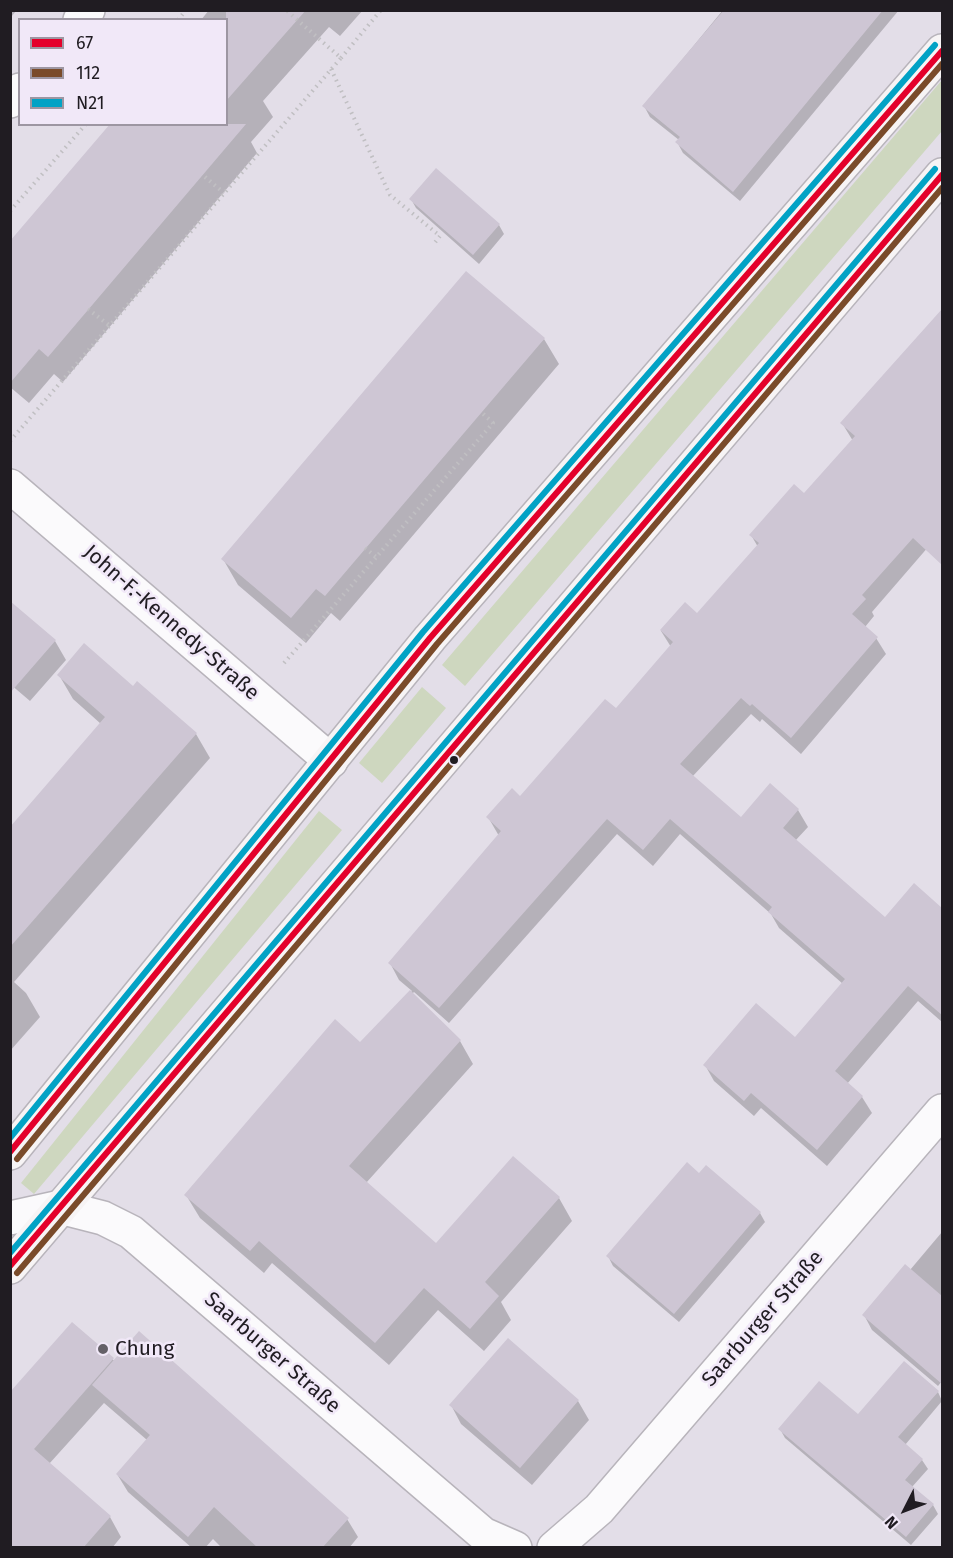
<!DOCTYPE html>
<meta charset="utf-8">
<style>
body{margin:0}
#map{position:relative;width:953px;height:1558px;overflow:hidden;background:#e3dee8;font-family:"Fira Sans",sans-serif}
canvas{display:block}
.frame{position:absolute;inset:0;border:12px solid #201c22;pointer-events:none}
.legend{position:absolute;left:18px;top:18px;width:210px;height:108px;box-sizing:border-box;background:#f1e8f8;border:2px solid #9d96a2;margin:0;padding:8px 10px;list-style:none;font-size:18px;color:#201c22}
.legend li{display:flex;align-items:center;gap:12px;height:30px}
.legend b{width:30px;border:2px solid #9d96a2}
.north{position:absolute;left:875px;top:1480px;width:60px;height:60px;-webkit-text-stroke:4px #f1e8f8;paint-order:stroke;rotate:228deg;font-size:16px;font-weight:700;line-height:24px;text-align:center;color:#201c22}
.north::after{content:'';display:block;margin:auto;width:21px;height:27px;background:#201c22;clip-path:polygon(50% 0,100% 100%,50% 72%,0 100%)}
</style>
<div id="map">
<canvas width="953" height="1558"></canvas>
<div class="frame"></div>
<ul class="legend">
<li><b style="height:8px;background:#e4002b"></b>67</li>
<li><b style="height:8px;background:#7a4b2a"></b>112</li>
<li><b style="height:8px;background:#02a2c5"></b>N21</li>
</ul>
<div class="north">N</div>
</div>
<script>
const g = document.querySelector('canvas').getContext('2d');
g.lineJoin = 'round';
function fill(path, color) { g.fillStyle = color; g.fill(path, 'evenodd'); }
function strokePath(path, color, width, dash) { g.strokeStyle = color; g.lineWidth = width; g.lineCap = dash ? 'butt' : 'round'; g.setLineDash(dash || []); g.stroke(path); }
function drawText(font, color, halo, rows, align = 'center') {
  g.font = font + ' "Fira Sans",sans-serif'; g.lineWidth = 5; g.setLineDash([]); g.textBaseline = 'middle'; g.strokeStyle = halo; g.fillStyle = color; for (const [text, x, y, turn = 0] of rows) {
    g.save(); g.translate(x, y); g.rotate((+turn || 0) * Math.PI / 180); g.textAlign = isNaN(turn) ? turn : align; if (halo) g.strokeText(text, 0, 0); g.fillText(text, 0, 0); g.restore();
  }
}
fill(new Path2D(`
 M942,80v51l-477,555 -23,-21z
 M422,687l24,21 -64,75 -23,-20z
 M319,811l23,19 -308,364 -13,-11z`), '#ced7bf');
fill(new Path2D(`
 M10,10h7l-7,8z
 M209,10h154l-23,26 -11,-9 -66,74 10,16 -22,25 6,11 -194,229 -9,-8 -25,29 -19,-16v-143l216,-120v-104h-25z
 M723,10h176l-159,191 -57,-48 -6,-11 2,-2 -29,-23 -6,-11z
 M411,199l88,26 5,9 -25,30 -63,-56z
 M942,312v133l-10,13 10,10v30l-9,11 9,14v8l-70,81 2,4 -9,11 11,11 10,16 -85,100 -39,-35 -2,3 -9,-8 -59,63 49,42 29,-34 28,25 10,17 -13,14 90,79 29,-35 28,25v112l-24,-21 -71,83 15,13 10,16 -45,53 -66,-58 -7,8 -40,-35 -9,-16 90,-26 48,-55 -64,-56 -8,-14 -91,-80 -27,32 -36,-32 -168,189 -35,-31 -2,2 48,47 13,23 -107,119 70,62 123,-47 13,23 -71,81 10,18 -27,31 -46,-41 -49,55 -117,-102 -8,10 -64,-55 -14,-23 174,-151 52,-53 -13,-11 -9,-17 109,-127 -11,-19 33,-18 95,-89 55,-63 -10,-16 36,-16 61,-68 -7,-12 54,-39 48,-55 -11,-18z
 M544,339l15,25 -219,257 -9,-8 -25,30 -68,-58 -15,-26z
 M10,603l45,38 11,19 -36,41 -20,-17z
 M59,675l74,13 63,46 14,24 -196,224 12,11 14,24 -30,34v-222l91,-105 -28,-25z
 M700,1175l60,38 5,9 -86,100 -66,-56 -5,-10z
 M942,1232v149l-4,5 -66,-56 -8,-15 46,-45z
 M112,1359l235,160 11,18 -9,11h-127l-9,-9 -8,9h-13l-64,-56 -11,-18 30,-34 -43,-37 -55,61 61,53 11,20 -9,11h-102v-154z
 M938,1392l4,9 -37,44 17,15 6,9 -16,18 21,18 5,9 -27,31 -126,-107 -5,-9 78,-13z
 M578,1401l11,19 -57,65 -71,-61 -10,-19z`), '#0003');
fill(new Path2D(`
 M226,10h80l-80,91z
 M724,10h159l-150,182 -58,-50 5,-5 -38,-31z
 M110,124h136l-198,233 -9,-8 -29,34v-142z
 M436,168l64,56 -27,31 -64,-56z
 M466,271l79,67 -220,258 -9,-7 -25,29 -70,-59z
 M942,309v256l-29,-27 -51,57 4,4 -14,15 26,23 -87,101 -39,-34 -2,2 -9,-8 -61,66 61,53 29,-34 29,26 -16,19 102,89 29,-34 28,25v107l-34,-29 -73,85 28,25 -46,54 -66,-57 -7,8 -41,-36 53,-62 39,34 50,-58 -77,-67 4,-5 -102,-88 -27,31 -36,-31 -168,189 -51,-45 113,-132 -15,-14 26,-29 8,8 85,-97 11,9 57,-66 -13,-12 25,-28 12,11 62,-70 -10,-8 45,-51 10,9 51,-57 -15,-13z
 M10,601l46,39 -46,53z
 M84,643l49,43 4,-5 60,52 -187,214v-120l95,-110 -48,-42z
 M410,990l51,50 -112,126 87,77 77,-87 47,41 -75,85 14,14 -29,33 -46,-41 -49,55 -116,-102 -9,10 -66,-56 151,-176 25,23z
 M687,1162l12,11 7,-8 55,47 -87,102 -68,-58z
 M905,1264l37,32v88l-80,-69z
 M72,1322l42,36 -80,91 77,67 -28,32h-73v-156z
 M139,1331l210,187 -27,30h-64l-44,-41 -26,30 -72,-63 34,-39 -58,-50z
 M508,1338l71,62 -59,68 -71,-63z
 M904,1361l35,30 -41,46 25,22 -18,21 29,24 -28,33 -128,-108 41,-48 39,33z`), '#cec6d4');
const street = new Path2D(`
 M80,20l8,-10
 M10,101l10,-11
 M10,486l321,275
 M10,1218l50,-11 43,11 28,14 352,302 32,14
 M554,1548l45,-39 343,-398`);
const secondary = new Path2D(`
 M10,1153l420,-515 512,-587
 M10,1267l932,-1092`);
strokePath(street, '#b8b4bb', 36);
strokePath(secondary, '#b8b4bb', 36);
strokePath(new Path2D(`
 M10,15l5,-5
 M178,20l8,-10
 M341,58l40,-48
 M331,69l59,126 50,41 -7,9
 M205,177l19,16
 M10,211l76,-87
 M88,309l22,17
 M10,441l331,-383 -55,-48
 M365,548l11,9
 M284,663l209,-240 -12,-11`), '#c0bfc2', 4, [1.5, 4.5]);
strokePath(street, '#fbfafc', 33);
strokePath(secondary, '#f7f4f5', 33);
strokePath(new Path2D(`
 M10,1152l420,-514 512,-587
 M10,1266l932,-1091`), '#e4002b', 6);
strokePath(new Path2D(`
 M17,1159l420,-515 505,-580
 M17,1273l925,-1085`), '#7a4b2a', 6);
strokePath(new Path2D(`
 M10,1138l413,-506 512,-587
 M10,1253l925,-1084`), '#02a2c5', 6);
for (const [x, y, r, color] of [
 [454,760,5,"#201c22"],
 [103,1349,6,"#646067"]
]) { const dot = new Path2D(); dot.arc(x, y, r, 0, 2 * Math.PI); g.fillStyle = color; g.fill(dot); strokePath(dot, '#f1e8f8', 2); }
drawText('21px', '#201c22', '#f1e8f8', [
 ["John-F.-Kennedy-Straße",171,623,41],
 ["Saarburger Straße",763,1319,-49],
 ["Saarburger Straße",272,1353,41]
]);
drawText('21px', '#201c22', '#f1e8f8', [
 ["Chung",115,1349]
], 'left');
</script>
